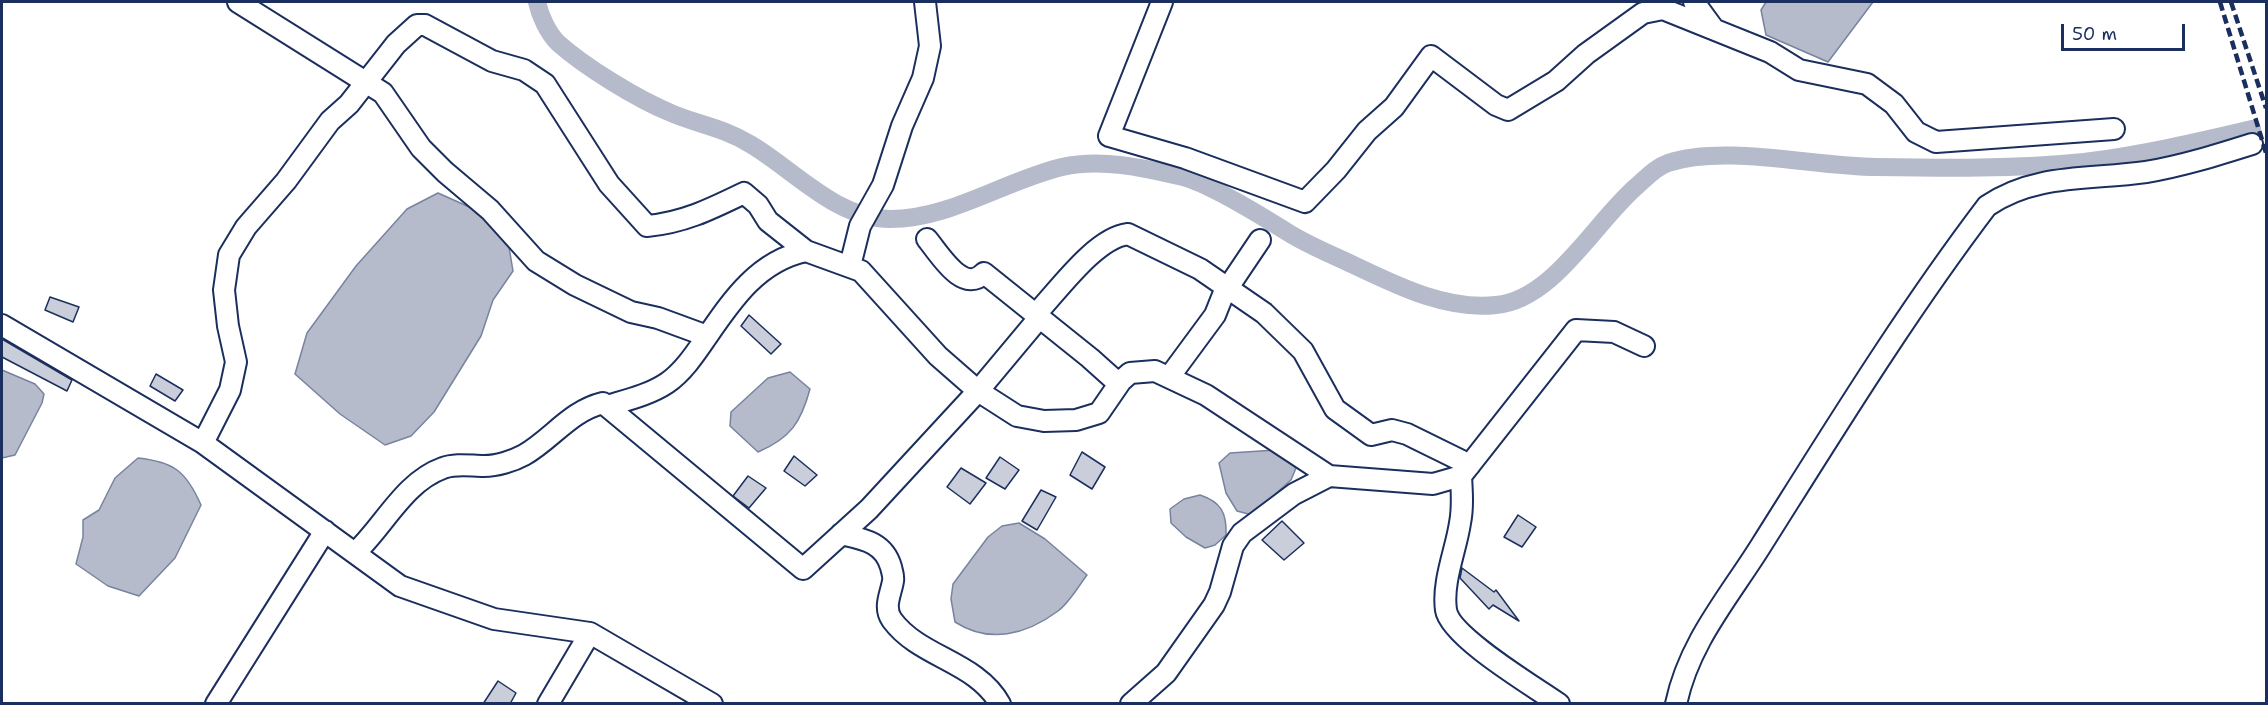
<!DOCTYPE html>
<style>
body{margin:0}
#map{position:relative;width:2268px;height:705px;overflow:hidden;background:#fff;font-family:"Shantell Sans",sans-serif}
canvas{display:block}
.frame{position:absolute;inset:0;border:3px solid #1b2f5e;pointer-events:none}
.scale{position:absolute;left:2061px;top:24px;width:124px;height:27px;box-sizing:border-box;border:3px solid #1b2f5e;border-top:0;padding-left:8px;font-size:18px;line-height:21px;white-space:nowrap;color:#1b2f5e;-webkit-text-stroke:4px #fff;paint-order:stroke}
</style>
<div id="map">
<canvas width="2268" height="705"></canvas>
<div class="frame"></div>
<div class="scale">50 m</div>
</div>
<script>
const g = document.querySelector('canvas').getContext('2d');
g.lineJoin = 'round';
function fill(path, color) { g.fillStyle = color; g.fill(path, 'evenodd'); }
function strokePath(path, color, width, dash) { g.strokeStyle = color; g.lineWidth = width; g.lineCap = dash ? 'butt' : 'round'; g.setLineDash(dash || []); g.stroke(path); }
const water = new Path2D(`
 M1766,2h107l-45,60 -62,-27 -5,-25z
 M438,193l38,17 33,37 4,24 -20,29 -12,36 -47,76 -23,24 -26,9 -45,-31 -45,-40 12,-41 49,-67 51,-57z
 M2,370l33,14 9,10 -2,9 -27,52 -13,3z
 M790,372l20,17c-9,33 -19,49 -52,63l-28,-26 1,-14 37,-34z
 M1276,450l12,7 8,11 -5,12 -39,35 -15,-4 -11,-18 -7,-30 11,-10z
 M138,458c36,4 48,13 63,47l-26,53 -36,38 -31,-10 -32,-22 7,-27v-17l16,-10 16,-32z
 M1200,495c21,7 27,18 26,40l-11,10 -10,3 -19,-11 -15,-14 -1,-14 14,-10z
 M1019,523l26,16 42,36c-9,12 -18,28 -29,36 -32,24 -69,33 -103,11l-4,-23 2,-15 35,-47 14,-11z`);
fill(water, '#b5bbca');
strokePath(water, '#77839f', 1.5);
strokePath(new Path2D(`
 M537,2c3,14 11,31 21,41 27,24 79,56 113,70 28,12 51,14 79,31 43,25 86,75 140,75 60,0 114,-38 172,-52 40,-9 82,1 121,10 27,7 77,38 101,53 18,12 39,21 59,30 47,22 100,51 153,45 58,-5 100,-85 142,-120 9,-8 18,-18 30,-22 57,-19 147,4 208,4 68,1 140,2 208,-5 57,-7 113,-20 168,-33`), '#b5bbca', 18);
const building = new Path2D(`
 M50,297l29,10 -6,15 -28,-12z
 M749,315l32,29 -10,10 -30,-28z
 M2,339l70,41 -5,11 -65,-34z
 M156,374l27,16 -8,11 -25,-15z
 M1082,452l23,15 -13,22 -22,-14z
 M794,456l23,19 -12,11 -21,-15z
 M1000,457l19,13 -14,19 -19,-11z
 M961,468l25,15 -16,21 -23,-17z
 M748,476l18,12 -17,20 -16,-12z
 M1041,490l15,7 -19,33 -15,-9z
 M1518,515l18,12 -14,20 -18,-10z
 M1282,521l22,22 -20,17 -22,-20z
 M1462,568l32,24 2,-2 23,31 -26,-16 -4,4 -29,-31z
 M498,681l18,12 -6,11h-27z`);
fill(building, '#caceda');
strokePath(building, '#1b2f5e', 1.5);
const minor = new Path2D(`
 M238,2l145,91 38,55 24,24 45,38 46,51 39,24 56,27 27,6 49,18
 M1162,2l-53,134 76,22 120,44 31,-32 31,-39 27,-24 37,-51 65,49 12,5 48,-29 30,-27 57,-41 20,-4 107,43 29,18 68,14 27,20 22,28 20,10 178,-13
 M1694,2l19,26
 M927,239c12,14 36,56 57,34l106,85 29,26
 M850,266l10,-40 23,-41 19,-59 21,-48 7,-32 -5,-44
 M1035,315c23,-24 60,-77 93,-81l72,35 64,44 39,38 32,58 36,26 21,-5 15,4 63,31
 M2,325l201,118 197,143 94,33 96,14 122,71
 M1170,376l45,-61 8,-20 37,-55
 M607,406c20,-6 42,-11 60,-23 16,-11 28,-29 39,-45 26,-38 52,-77 100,-87
 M203,443l27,-53 6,-28 -8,-36 -4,-36 5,-35 17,-28 40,-46 44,-60 19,-17 47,-60 21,-19h8l67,36 32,9 21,14 64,100 38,42c36,-3 64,-17 97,-33l14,12 10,16 38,30 55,20 77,85 40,35 61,-73
 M1461,476c1,16 2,32 -1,47 -4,27 -18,59 -14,87 4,27 89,77 113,94
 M841,534c22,5 43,8 50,33 1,5 3,9 2,14 -2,13 -10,26 -1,39 28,38 84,41 108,84
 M355,553c29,-27 49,-71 88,-85 13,-5 28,-2 41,-2 13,0 29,-5 40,-11 28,-16 46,-44 79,-52l200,166 66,-60 109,-118 39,25 27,5 32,-1 23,-7 22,-32 9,-8 25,-2 51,24 123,81 104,8 28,-8 115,-146 38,2 30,14
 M216,704l109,-173
 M548,704l42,-71
 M1131,704l35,-31 48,-68 6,-13 13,-46 9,-13 52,-39 35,-18
 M1676,704c13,-62 53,-107 86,-160 72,-114 143,-230 225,-338 48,-33 104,-26 159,-34 36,-6 71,-17 106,-28`);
strokePath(minor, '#1b2f5e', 24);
strokePath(minor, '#fff', 20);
strokePath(new Path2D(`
 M2220,2l46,151
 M2231,2l35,106`), '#1b2f5e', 4.5, [9, 4.5]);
</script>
